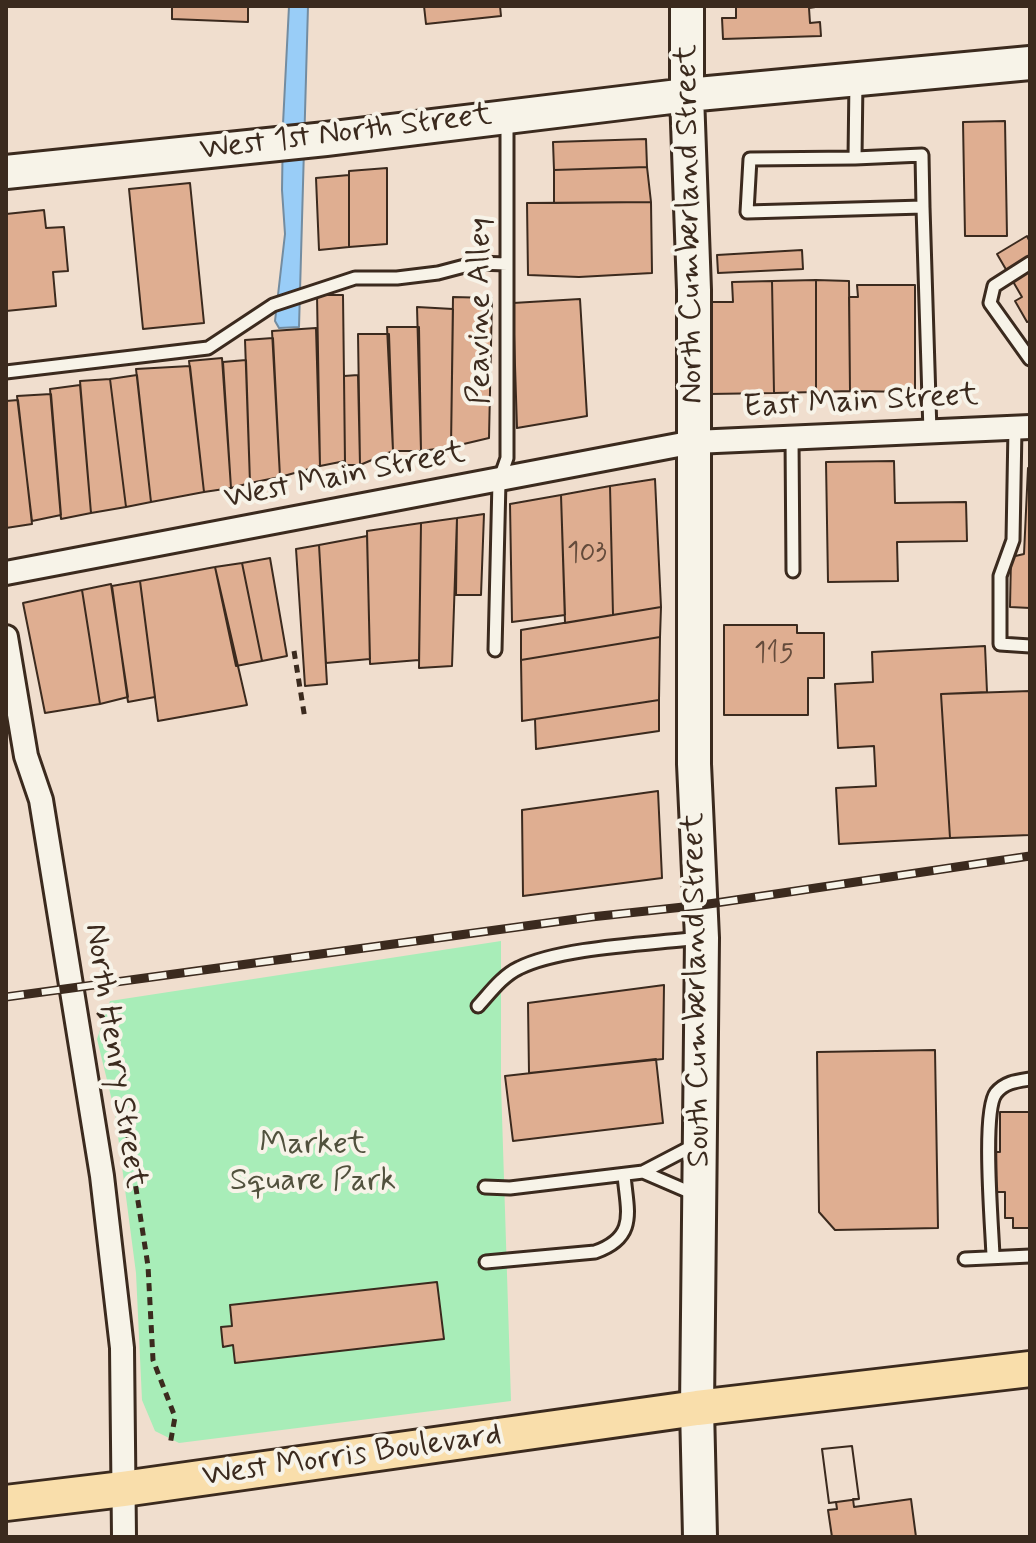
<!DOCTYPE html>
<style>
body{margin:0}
#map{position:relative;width:1036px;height:1543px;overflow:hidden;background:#f7f3e8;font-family:Mynerve,sans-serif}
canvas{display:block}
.frame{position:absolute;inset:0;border:8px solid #3b2a1e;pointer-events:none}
</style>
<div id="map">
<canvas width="1036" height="1543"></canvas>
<div class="frame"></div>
</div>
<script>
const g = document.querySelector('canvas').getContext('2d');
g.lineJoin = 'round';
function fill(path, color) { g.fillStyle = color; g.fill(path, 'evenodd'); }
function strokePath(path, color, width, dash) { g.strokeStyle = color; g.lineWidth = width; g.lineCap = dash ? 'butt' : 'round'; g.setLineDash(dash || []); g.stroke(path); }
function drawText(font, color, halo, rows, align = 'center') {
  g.font = font + ' Mynerve,sans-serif'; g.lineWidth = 8; g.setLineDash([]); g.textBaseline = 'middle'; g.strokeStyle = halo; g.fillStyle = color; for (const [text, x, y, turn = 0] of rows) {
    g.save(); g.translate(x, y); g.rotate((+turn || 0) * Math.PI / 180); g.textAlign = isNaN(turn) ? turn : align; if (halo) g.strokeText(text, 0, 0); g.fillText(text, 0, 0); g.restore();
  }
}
fill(new Path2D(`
 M6,6h1024v1531h-1024z`), '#f0dece');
fill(new Path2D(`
 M501,941v143l10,317 -332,42 -24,-12 -13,-31 -6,-127 -21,-160 -18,-74 13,-38z`), '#a8edb8');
const water = new Path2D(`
 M289,6h19l-9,321 -20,1 -4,-7 10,-87 -3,-44 1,-66z`);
fill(water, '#99cdf7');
strokePath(water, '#738ca0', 2);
const building = new Path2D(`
 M172,6h76v16l-76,-3z
 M424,6h76l1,10 -75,8z
 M736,6h86l-13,2 1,15 10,-1 1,14 -98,3 -1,-21h14z
 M1005,121l2,115h-42l-2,-114z
 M646,139l1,28 -93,3 -1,-28z
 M647,167l4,35 -97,1v-33z
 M387,168v76l-38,3v-76z
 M349,175v72l-30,3 -3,-72z
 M190,183l14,140 -61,6 -14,-140z
 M651,202l1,71 -73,4 -51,-2 -1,-72z
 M44,210l2,18 18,-1 4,44 -15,1 3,34 -50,5v-97z
 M1027,236l3,6v79l-3,1 -12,-21 7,-4 -25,-43z
 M802,250l1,19 -85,4 -1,-18z
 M816,280l33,1 1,110 -34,1z
 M816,280v112l-42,1 -2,-112z
 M772,281l2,112 -65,1 -2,-92h26l-1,-20z
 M857,285h58v107l-65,-1 -1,-94h9z
 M317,295h26l2,166 -25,5z
 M453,297l39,1 -3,140 -38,9z
 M580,299l7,117 -70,12 -4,-125z
 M417,307l36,2 -2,138 -30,4z
 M387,327h32l2,124h-28z
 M316,328l4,138 -40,11 -8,-146z
 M358,334h31l4,117 -33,14z
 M273,338l7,139 -30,6 -5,-143z
 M222,358l9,130 -27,4 -15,-131z
 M246,360l4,123 -19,5 -8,-126z
 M190,366l14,126 -53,10 -15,-133z
 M137,375l14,127 -25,5 -16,-128z
 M358,375l2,90h-15l-1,-89z
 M110,379l16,128 -35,6 -11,-132z
 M80,385l11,128 -30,6 -11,-130z
 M51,394l10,121 -29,6 -15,-125z
 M18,400l14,124 -26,4v-127z
 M894,461l1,42 71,-1 1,39 -70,1 1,39 -70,1 -2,-120z
 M1028,468h2v140l-20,-1 1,-50 13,-3z
 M655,479l6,128 -48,8 -3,-129z
 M610,486l3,129 -48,8 -4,-128z
 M561,495l4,120 -53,7 -2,-118z
 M484,514l-3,81h-25l1,-77z
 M457,518l-5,148 -33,2 2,-145z
 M421,523l-2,137 -49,4 -3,-133z
 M367,536l3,123 -44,4 -7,-118z
 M319,545l8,139 -22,2 -9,-137z
 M270,558l17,98 -25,5 -20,-98z
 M242,563l20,98 -26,5 -21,-99z
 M215,567l32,138 -89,16 -18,-140z
 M140,581l15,116 -27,5 -16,-116z
 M111,584l17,113 -28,7 -18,-114z
 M82,590l18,114 -55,9 -22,-110z
 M661,607l-1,30 -139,23v-30z
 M724,625h73v8h27v45h-16v37h-84z
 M660,637l-1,63 -137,21 -1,-61z
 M985,646l2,46 -46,2 9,144 -111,6 -3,-56 40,-2 -2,-40 -36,2 -3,-64 38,-2 -1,-30z
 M1030,691v144l-80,3 -9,-144z
 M659,700v31l-123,18 -1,-30z
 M658,791l4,87 -139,18 -1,-86z
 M664,985l-1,74 -134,14 -1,-70z
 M935,1050l3,178 -103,2 -16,-18 -2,-160z
 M656,1059l7,64 -150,18 -8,-65z
 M1000,1112h30v116h-17v-10h-8v-26h-9l-1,-40h5z
 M437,1282l7,57 -209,24 -2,-18 -10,2 -2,-20 11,-1 -2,-21z
 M852,1446l7,53h-6l1,8 57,-8 5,38h-84l-4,-27 9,-1 -1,-7 -7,1 -7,-54z
 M852,1446l7,53 -30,4 -7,-54z`);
fill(building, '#dfae91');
strokePath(building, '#3b2a1e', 2);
const lane = new Path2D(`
 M855,158l67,-3 1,52 -176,5 3,-53 105,-1 1,-78
 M923,207l7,225
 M1030,263l-36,23 -4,17 40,56
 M6,372l202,-24 65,-43 82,-27h42l41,-5 38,-10 31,1
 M1015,428l-2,112 -13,36v68l30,2
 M792,438l1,133
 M495,650l4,-169 8,-23v-338
 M478,1006c12,-13 24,-30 41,-38 42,-21 131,-24 180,-30
 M643,1172l51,22
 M485,1187l25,1 133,-16 46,-24 4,-6
 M993,1256c-1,-29 -11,-145 3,-163 9,-11 21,-12 34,-14
 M965,1259l65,-3
 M486,1262l109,-10c43,-15 32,-41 29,-77`);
const street = new Path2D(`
 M6,573l688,-131 336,-15
 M6,637l20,119 15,44 61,376 20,172 2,189`);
const secondary = new Path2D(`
 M687,6v89l7,195v474l8,174 -5,470 3,129
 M6,172l320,-33 361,-44 343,-32`);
const primary = new Path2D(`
 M6,1503l117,-14 574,-81 333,-39`);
strokePath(lane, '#3b2a1e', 17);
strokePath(street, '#3b2a1e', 28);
strokePath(secondary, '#3b2a1e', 38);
strokePath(primary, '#3b2a1e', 40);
strokePath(new Path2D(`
 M294,651l11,68
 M98,1012l19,22 5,34
 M125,1117l23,149 5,94 22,57 -5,28`), '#3b2a1e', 5, [8, 6]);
strokePath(lane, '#f7f3e8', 11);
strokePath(street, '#f7f3e8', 22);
strokePath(secondary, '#f7f3e8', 32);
strokePath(primary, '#f9deab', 34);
const rail = new Path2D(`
 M6,997l585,-80 111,-12 328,-49`);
strokePath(rail, '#3b2a1e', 9);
strokePath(rail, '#f7f3e8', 6, [18]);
drawText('28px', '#644b3b', null, [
 ["103",587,555],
 ["115",774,655]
]);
drawText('32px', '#3b2a1e', '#f7f3e8', [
 ["West 1st North Street",346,134,-7],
 ["North Cumberland Street",691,224,-91],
 ["Peavine Alley",481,311,-90],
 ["East Main Street",861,403,-3],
 ["West Main Street",345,477,-11],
 ["South Cumberland Street",698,990,-91],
 ["North Henry Street",114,1056,81],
 ["West Morris Boulevard",352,1457,-8]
]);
drawText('32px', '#51513d', '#f7f3e8', [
 ["Market",313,1145],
 ["Square Park",313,1182]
]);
</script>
